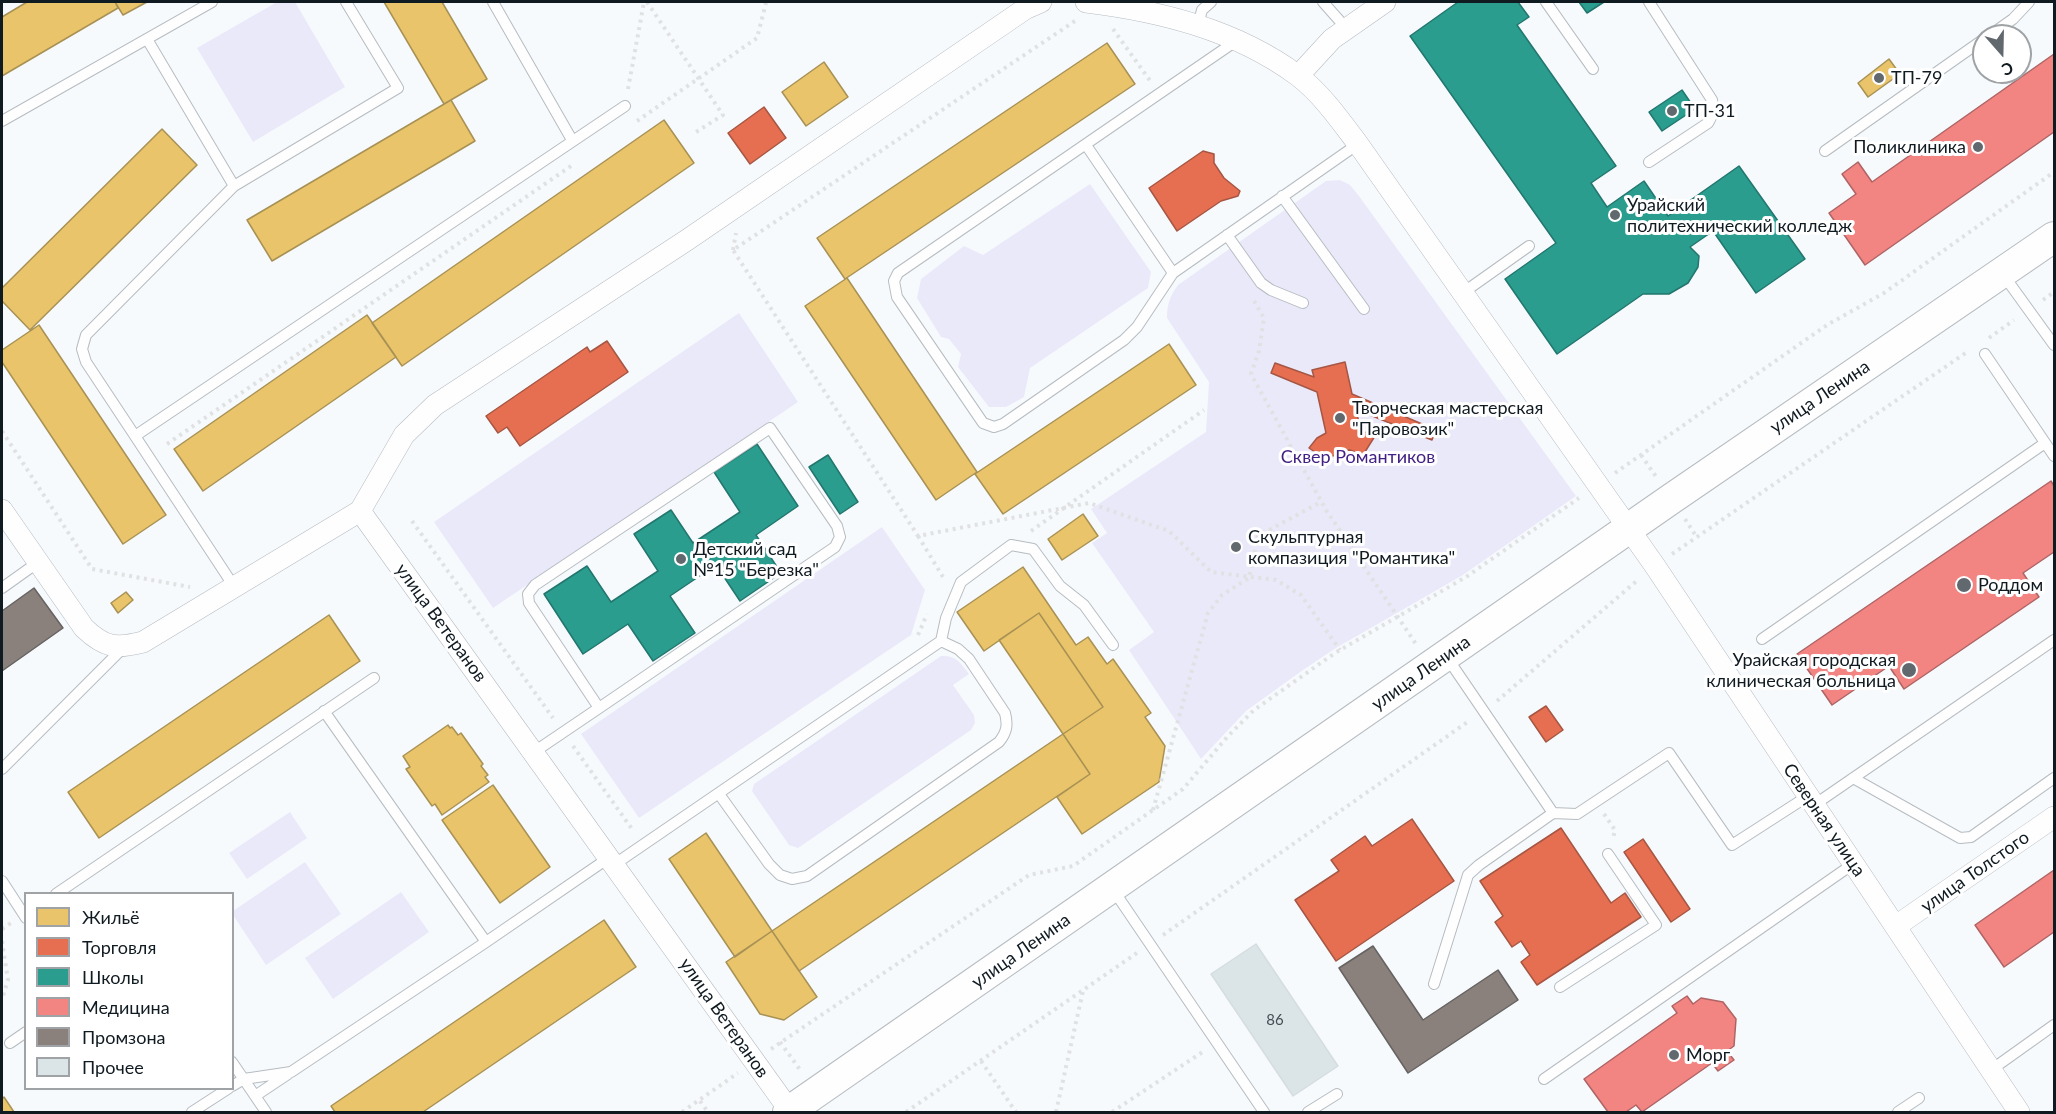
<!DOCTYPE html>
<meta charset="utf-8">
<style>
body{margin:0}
#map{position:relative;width:2056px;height:1114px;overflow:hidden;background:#f7fafd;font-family:Lato,sans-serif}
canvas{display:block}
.frame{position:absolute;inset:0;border:3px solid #101a21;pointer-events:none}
.legend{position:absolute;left:24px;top:892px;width:210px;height:198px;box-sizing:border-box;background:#fff;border:2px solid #9fa3a6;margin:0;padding:8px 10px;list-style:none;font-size:18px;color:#101a21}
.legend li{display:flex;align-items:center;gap:12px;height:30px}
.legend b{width:30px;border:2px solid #9fa3a6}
.north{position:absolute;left:1972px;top:24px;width:60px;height:60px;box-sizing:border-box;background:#fff;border:2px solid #9fa3a6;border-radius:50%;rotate:160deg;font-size:16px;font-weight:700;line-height:24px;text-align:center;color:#101a21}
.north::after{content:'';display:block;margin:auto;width:21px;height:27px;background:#61686e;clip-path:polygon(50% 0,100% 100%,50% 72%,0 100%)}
</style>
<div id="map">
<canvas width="2056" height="1114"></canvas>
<div class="frame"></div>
<ul class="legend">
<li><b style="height:16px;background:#e9c46a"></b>Жильё</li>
<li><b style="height:16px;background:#e76f51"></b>Торговля</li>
<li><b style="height:16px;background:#2a9d8f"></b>Школы</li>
<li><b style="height:16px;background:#f28482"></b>Медицина</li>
<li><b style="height:16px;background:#8a817c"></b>Промзона</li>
<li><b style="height:16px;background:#dbe4e7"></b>Прочее</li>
</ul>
<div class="north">С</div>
</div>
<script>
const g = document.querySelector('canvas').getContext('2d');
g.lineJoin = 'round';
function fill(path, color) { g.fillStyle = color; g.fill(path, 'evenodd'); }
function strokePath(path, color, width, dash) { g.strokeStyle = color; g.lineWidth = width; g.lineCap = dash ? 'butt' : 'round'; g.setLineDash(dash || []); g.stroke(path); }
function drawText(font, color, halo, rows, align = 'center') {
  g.font = font + ' Lato,sans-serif'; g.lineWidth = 6; g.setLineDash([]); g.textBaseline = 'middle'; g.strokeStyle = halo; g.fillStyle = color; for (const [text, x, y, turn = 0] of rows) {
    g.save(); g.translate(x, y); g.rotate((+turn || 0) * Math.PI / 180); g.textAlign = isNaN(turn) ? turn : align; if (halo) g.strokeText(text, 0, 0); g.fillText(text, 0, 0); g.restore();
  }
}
fill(new Path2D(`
 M277,2h18l50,85 -92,55 -56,-94z
 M1340,180l10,5 9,11 217,300 -113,79 -127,73 -33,22 -57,41 -45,48 -72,-109 25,-18 -62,-89 15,-10 -16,-24 115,-77 3,-50 -42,-64c0,-14 3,-22 11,-33l148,-104z
 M1090,184l61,88 -3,16 -118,80 -6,29 -18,10h-17l-31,-40 3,-13 -12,-15 -8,-2 -24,-39 4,-19 43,-33 19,9z
 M739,313l59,89 -305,206 -59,-86z
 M882,527l43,63 -14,45 -272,183 -58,-84z
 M941,656c15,-1 20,7 28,18l-16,11 21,30 1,8 -4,7 -173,118 -9,-3 -37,-54 2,-7z
 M290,812l17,26 -60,41 -18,-26z
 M305,862l36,52 -75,51 -33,-50v-4z
 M401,892l28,40 -96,67 -28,-41z`), '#eae9fa');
const homes = new Path2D(`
 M27,2h88l3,6 -116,68v-59z
 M115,2h32l-24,13z
 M384,2h58l45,77 -43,25z
 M1107,43l28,41 -290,195 -28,-41z
 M1889,59l11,15 -32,23 -10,-14z
 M824,62l24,35 -42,29 -24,-34z
 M451,100l24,41 -203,120 -25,-41z
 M664,120l30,43 -292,203 -30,-43z
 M162,129l35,36 -167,165 -28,-29v-13z
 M847,278l130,194 -41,28 -131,-194z
 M367,315l29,42 -193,134 -29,-42z
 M39,325l127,190 -43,29 -121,-182v-12z
 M1169,344l27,41 -193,129 -28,-40z
 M1083,514l15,22 -36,24 -14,-21z
 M1023,567l53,78 12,-8 19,27 6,-5 38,54 -6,4 20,29 -6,36 -77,52 -25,-37 33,-23 -27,-40 40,-27 -64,-94 -55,38 -27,-39z
 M126,592l7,8 -15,13 -7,-10z
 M1039,613l64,94 -40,27 -64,-94z
 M329,615l31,46 -261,177 -31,-46z
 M448,725l2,3 2,-1 6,8 3,-2 22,31 -2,2 7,9 -3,2 4,5 -47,33 -7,-11 -3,2 -26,-37 4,-2 -7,-11z
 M1063,734l27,40 -291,197 -27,-40z
 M493,785l57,82 -50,36 -58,-83z
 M706,833l66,98 -37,26 -66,-98z
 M604,920l32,47 -213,145h-88l-4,-6z
 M772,931l45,66 -33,23 -24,-6 -34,-52z
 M4,1097l10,15h-12v-13z`);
fill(homes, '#e9c46a');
strokePath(homes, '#a89154', 1.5);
const shops = new Path2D(`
 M764,107l22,31 -36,26 -22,-31z
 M1203,151l11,3v9l10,15 16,13 -2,5 -17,5 -44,30 -28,-43z
 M607,341l21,31 -108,74 -13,-19 -9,6 -12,-17 101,-69 3,5z
 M1345,362l7,32 84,36 -4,10 -77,-31 7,22 13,5 -12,19 -13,-5 -12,1 -10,10 -19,-13 8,-10 9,-5 -9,-41 -46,-19 4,-10 39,14 -2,-7z
 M1546,706l17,24 -17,12 -17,-25z
 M1412,819l42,62 -118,80 -41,-61 44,-29 -8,-11 34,-24 7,10z
 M1561,828l50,75 14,-10 16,24 -104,68 -16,-23 9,-7 -9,-14 -9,6 -17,-25 8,-6 -23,-35z
 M1643,839l47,70 -19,13 -47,-70z`);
fill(shops, '#e76f51');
strokePath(shops, '#a65643', 1.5);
const schools = new Path2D(`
 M1458,2h60l11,15 -12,8 99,141 -25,17 16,24 37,-26 24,35 71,-50 66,93 -49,34 -43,-62 -23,16 9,9 -1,11 -10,16 -19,11h-26l-86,60 -52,-75 51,-36 -146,-207z
 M1579,2h25l-17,11z
 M1682,90l13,19 -33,22 -13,-19z
 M757,444l41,62 -42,29 25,38 -41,28 -24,-36 -46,31 25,37 -42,28 -25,-37 -45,30 -39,-60 43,-28 24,36 47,-31 -24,-37 37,-24 22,33 47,-31 -26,-40z
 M828,455l30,47 -18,12 -31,-47z`);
fill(schools, '#2a9d8f');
strokePath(schools, '#22766e', 1.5);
const health = new Path2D(`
 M2054,54v78l-189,133 -36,-52 27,-19 -14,-20 16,-12 14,20z
 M2051,481l3,5v66l-31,21 16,24 -135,92 -15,-23 -57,39 -35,-51z
 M2054,870v62l-50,35 -29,-42z
 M1687,996l6,8 8,-6 22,4 13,17 -2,27 -7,5 7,9 -16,11 -6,-8 -70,49 -6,-7 -10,7h-18l-24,-33 93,-66 -5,-7z`);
fill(health, '#f28482');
strokePath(health, '#ae6465', 1.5);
const industry = new Path2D(`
 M34,588l29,40 -61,43v-60z
 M1373,946l50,74 75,-50 20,30 -110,73 -69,-105z`);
fill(industry, '#8a817c');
strokePath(industry, '#656261', 1.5);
const building = new Path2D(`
 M1256,944l82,122 -45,30 -82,-122z`);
fill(building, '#dbe4e7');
strokePath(building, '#d5dde0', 1.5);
const service = new Path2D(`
 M493,2l79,138
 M1323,2l23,26
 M1546,2l47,67
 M1649,2l63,98c2,10 1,15 -4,23l-59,39
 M1198,25l4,-15 9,-8
 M1989,36l24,-17 16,-17
 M147,39l87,147
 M1236,41l-338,232 -4,8 3,16 86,126 11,4 9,-3 121,-84 13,-13 36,-54 185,-129
 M2,121l210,-119
 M1086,145l87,128
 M1825,151l159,-112
 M1282,196l82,113
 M1227,235l34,48 10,7 32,13
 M2002,273l52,72
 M1464,292l65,-46
 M1985,354l69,102
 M135,436l-49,-74 -4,-13 4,-14 148,-149 164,-98 -52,-86
 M2,588l35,-25
 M235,588l-100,-152 490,-330
 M1762,639l283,-196
 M324,711l162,231
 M534,752l65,-44 236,-161 5,-10 -3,-11 -67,-98 -235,157 -7,9 1,9 70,105
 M2,769l121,-121
 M1853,778l107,60 11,-1 83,-59
 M719,794l50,70 11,11 12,4 15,-3 192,-134c8,-10 9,-17 6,-29l-36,-54 -11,-10 -17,-8
 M1814,805l240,-165
 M1553,813l24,1 92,-61 63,92 76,-49
 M615,864l326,-223 5,-23 15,-36 50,-37 22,4 27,37 24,19 29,40
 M2,881l24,37
 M1112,888l152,224
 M56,894l318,-216
 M1434,984l34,-109 11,-10 74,-52 -107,-157
 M1560,987l96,-62 -48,-71
 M10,1043l16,-11
 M232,1062l34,50
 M1991,1070l63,-45
 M1544,1079l309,-215
 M232,1086l12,-7 47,-7 195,-130 124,-85
 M255,1096l33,-22
 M192,1112l37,-24
 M1308,1112l29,-18
 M1898,1112l21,-14`);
const minor = new Path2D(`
 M1086,2c74,9 150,28 211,73 24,18 43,45 61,69l297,422 364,546
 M1298,76l34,-37 53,-37
 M2,510l82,118c21,20 32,21 59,14l217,-131 44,-76 31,-30 252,-165 338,-231 16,-7
 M360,511l430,600
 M1896,926l158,-109`);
const secondary = new Path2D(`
 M788,1112l883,-613 383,-262`);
strokePath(service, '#b6bcc0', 12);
strokePath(minor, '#b6bcc0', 22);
strokePath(secondary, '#b6bcc0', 32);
strokePath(new Path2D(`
 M647,2l76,113 -27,17
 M1075,21l-342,229 185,286 171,-33 80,28 42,41 65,8 25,15 39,55
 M1113,29l38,53
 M628,89l16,-87
 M637,121l120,-83 9,-35
 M733,250l3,-17
 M2043,300l11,-8
 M1254,301l10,17 -5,33 -8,23 75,136 90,134
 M1989,338l25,-18
 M2,431l90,138 98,18
 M167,444l407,-280
 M1641,455l16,23
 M1615,473l212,-148 57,-32 170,-121
 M1685,519l11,17
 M412,521l141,197
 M1031,531l173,-121
 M918,536l25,41
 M1672,554l295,-202
 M918,635l9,-21
 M1497,701l142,-122
 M573,746l59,83h2
 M1153,810l55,-197 14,-18 27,-17 9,-42 63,-34
 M1604,814l11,16 -2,9
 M2,929l9,-6
 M1163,935l306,-214
 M2,941l6,39 -6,19
 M780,1042l21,29
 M771,1049l258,-174 44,-9 110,-77 45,-53 26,-26 81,-57 131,-76 113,-79
 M981,1061l35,51
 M700,1101l8,11
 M682,1112l56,-39
 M906,1112l231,-159
 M1056,1112l27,-121
 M1112,1112l92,-61`), '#e0e1e2', 4, [3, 4.5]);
strokePath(service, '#fefeff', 10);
strokePath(minor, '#fefeff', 21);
strokePath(secondary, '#fefeff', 30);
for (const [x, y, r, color] of [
 [1879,78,6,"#61686e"],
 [1672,111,6,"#61686e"],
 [1978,147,6,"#61686e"],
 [1615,215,6,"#61686e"],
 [1340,418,6,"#61686e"],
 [1236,547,6,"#61686e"],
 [681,559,6,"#61686e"],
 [1964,585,8,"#61686e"],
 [1909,670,8,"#61686e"],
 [1674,1055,6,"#61686e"]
]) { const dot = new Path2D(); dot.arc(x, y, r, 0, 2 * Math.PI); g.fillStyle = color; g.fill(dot); strokePath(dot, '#fff', 2); }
drawText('15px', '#454e54', null, [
 ["86",1275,1020]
]);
drawText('18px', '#101a21', '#fff', [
 ["ТП-79",1891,78],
 ["ТП-31",1684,111],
 ["Поликлиника",1966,147,"right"],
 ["Урайский",1627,205],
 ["политехнический колледж",1627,226],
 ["Творческая мастерская",1352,408],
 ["\"Паровозик\"",1352,429],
 ["Скульптурная",1248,537],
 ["компазиция \"Романтика\"",1248,558],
 ["Детский сад",693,549],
 ["№15 \"Березка\"",693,570],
 ["Роддом",1978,585],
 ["Урайская городская",1896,660,"right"],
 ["клиническая больница",1896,681,"right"],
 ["Морг",1686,1055]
], 'left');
drawText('18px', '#101a21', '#fff', [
 ["улица Ленина",1820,397,-34],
 ["улица Ветеранов",441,623,54],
 ["улица Ленина",1421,673,-35],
 ["Северная улица",1824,820,56],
 ["улица Толстого",1975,872,-35],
 ["улица Ленина",1021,951,-35],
 ["улица Ветеранов",724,1018,55]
]);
drawText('18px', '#422184', '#fff', [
 ["Сквер Романтиков",1358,457]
]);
</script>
